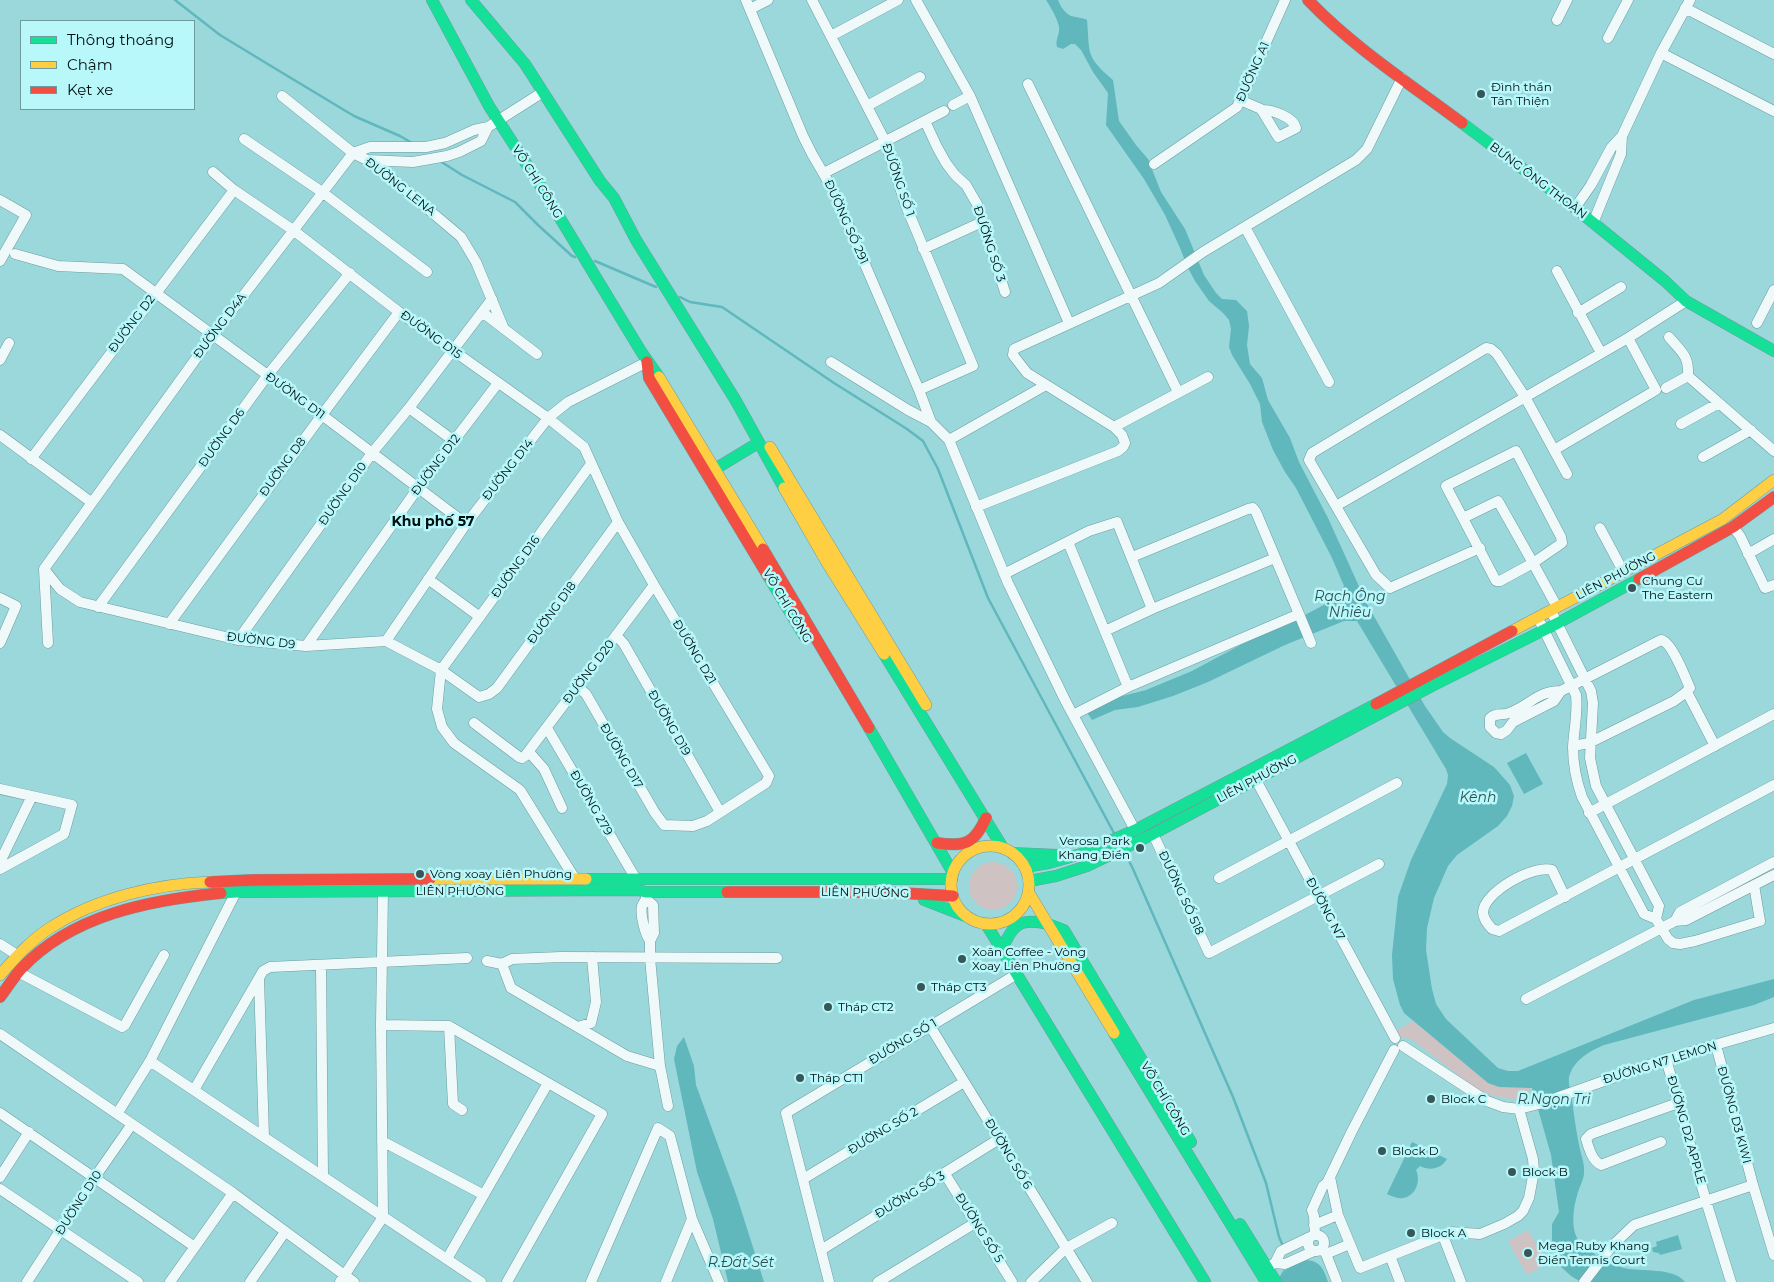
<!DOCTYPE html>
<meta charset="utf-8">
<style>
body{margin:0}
#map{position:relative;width:1774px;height:1282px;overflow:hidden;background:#9ad8dc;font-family:Montserrat,sans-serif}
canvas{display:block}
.legend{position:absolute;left:20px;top:20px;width:175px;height:90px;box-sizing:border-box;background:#b8f7fa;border:1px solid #6e9b9d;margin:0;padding:6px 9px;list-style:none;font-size:15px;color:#001011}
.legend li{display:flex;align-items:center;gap:10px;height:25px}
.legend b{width:25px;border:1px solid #6e9b9d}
</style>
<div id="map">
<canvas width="1774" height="1282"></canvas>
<ul class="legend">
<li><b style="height:6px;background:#16e098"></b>Thông thoáng</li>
<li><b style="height:6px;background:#ffcf43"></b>Chậm</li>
<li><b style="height:6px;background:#f24e42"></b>Kẹt xe</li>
</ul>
</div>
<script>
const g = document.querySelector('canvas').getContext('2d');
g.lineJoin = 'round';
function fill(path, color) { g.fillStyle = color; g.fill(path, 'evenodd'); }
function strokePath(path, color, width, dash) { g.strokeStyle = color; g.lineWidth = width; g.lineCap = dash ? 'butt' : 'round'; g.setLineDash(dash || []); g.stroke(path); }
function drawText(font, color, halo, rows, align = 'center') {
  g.font = font + ' Montserrat,sans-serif'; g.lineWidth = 5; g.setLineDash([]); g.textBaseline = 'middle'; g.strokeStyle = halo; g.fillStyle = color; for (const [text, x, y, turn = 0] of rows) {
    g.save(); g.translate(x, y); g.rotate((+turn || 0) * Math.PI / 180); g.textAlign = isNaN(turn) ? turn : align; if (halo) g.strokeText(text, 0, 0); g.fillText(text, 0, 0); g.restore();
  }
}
fill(new Path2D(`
 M969 886a24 24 0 1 1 48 0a24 24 0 1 1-48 0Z
 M1413,1021l76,62 43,5 -12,13 -38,-8 -71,-54 -22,-4z
 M1528,1230l19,34 -20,11 -19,-34z`), '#cec2c3');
fill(new Path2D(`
 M1046,0h12c2,6 7,13 13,16 6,2 11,1 16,4 3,34 -2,36 26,60l6,41 17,24 12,14 13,33 24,37 19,46 12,18 6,6 14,1 11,11 2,15 -2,19 3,19 12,14 6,22 22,38 9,24 29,56 39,86 58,102 18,26 7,6 44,29 16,18 4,11 -2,10 -5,10 -9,10 -41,29 -9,11 -14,32 -7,30 -1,22 6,39 4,15 10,15 52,49 10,3h10l176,-71 80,-21v18l-20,8 -150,40c-16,7 -30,15 -35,32 -1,7 2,16 3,23 2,15 4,30 7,45 2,10 6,19 5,29 -1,8 -6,15 -7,22 -4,13 -7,37 4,47 12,11 27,21 43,25 17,4 50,-1 61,14h-104l-10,-6 -11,-10 -6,-10 -2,-9v-23l7,-12 -8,-57 -19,-67 -33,-1 -11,-4 -84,-70 -4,-8 -7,-26 -1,-24 6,-58 13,-37 36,-76 1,-9 -2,-6 -89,-148h-13l-59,24 -77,37 -35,14 -35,11 -23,3 -23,10 -6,-9 21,-11 39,-10 46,-19 54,-29 38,-16 53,-28 7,-12 -12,-28 -36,-70 -11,-16 -12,-22 -11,-28 -2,-18 -10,-20 -18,-29 -3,-8 2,-18 -2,-9 -6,-7 -14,-12 -14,-20 -7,-13 -8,-20 -15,-33 -21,-36 -38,-54 2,-32 -15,-21 -12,-22 -6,-6h-4l-8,5 -6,-2c-2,-7 3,-13 2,-20 -2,-10 -8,-19 -13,-27z
 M1526,753l17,31 -19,10 -17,-31z
 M684,1037l10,29 2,19 41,112 27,85h-36l-15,-63 -16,-47 -23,-113 3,-13z
 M1412,1142l35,17c-6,10 -17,12 -27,7l-4,4c5,11 0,26 -13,28 -6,1 -11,-2 -16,-4z
 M1678,1235l4,14 -22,6 -1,-2 -6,-1 -1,-4 5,-2 -1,-4z
 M1306,1260c15,1 18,10 22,22h-49v-4l4,-7z`), '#60b7bc');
strokePath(new Path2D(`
 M175,0l45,35 51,31 83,50 46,20 12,7
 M440,161l22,14 53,27 23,23 34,31 3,1
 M595,261l61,26
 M680,297l10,5 32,5 112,76 73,46 16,12 15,28 50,129 127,237
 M1125,853l8,16 100,228 33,86 13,54 4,9`), '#60b7bc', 2.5);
const street = new Path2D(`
 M746,0l57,136 9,18 21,36 86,200 12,32
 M812,0l73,141 21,65 67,160 -54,24
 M916,0l54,96 99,227
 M1685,8l89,46
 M750,9l18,-9
 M1557,20l10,-20
 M831,36l67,-36
 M1608,38l20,-38
 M1661,53l113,58
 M1028,84l150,308
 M282,96l71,57 14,7 17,12 77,65 15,25 28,67
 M1240,100l21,9 17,28 18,-9c-3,-11 -23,-18 -34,-18
 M953,105l17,-9
 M867,106l53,-29
 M925,121l12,26 9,16 9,12 11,10 11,19 28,88
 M244,139l78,53 105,80
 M353,153l17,-6h56l19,-4 29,-13 14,-3
 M367,160l46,2 34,-6 12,-4 22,-11 7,-14 55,-35
 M1154,164l83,-57 48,-107
 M213,172l21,18 59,40 106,82 149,106 36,29 34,75 36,63 115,191 -3,7 -59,38 -14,5 -29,-1 -9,-12 -69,-119 -8,-7
 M824,173l120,-62
 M0,200l26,15 -26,46
 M1575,208l16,-23 20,-37 11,-12 39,-83 29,-53
 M1593,223l28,-69 1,-18
 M1245,227l84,155
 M923,249l59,-27
 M15,254l43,12 65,3 199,146 144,109
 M1557,271l44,82
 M482,312l55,42
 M1578,313l43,-26
 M1757,323l17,-33
 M1669,337c13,16 20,18 19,39l86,75
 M0,360l9,-17
 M831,362l77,48 23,12 18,18 59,143 58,119 69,128
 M1666,388l22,-12
 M409,408l45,33
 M1681,424l38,-21
 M1114,427l94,-50
 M0,435l91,67
 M949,440l97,-55
 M1554,450l102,-60 -28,-52
 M1703,457l48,-27
 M31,459l203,-269
 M1336,506l292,-168 58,-37
 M976,507l142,-56 5,-4 2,-4 -3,-8 -8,-8 -87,-54 -14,-18 1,-6 145,-66 44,-31 153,-92 11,-11 35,-71
 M1463,518l35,-17 35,62 29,-20 -1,-6 -45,-86 -70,35 50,95h4l33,-18 24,44
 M1733,527l7,9 24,50 1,2 9,-3
 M1600,528l23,43
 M1068,542l60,145
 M1480,548l-90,40 -14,-13 -67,-115 3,-7 174,-105 5,1 6,5 28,43 42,77
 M1748,554l26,-15
 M44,569l16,20 20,13 158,38 68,6 80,-5 55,29 38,27 10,-3 8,-6 121,-166
 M1004,574l85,-43 28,-9 35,87
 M428,579l52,38
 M0,598l16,8 -16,37
 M98,607l169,-231 83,-103
 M1551,611l40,80 2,12 -3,55 6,28 63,120 -3,13 12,20 5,4 7,1 15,-3 65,-20 -6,-36
 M1299,614l12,29
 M169,624l153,-209 77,-103
 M1541,624l35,71c2,17 -2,34 -3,52 0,18 3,33 9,50l62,117 12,5
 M1105,631l47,-22 123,-51
 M616,635l8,9 96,168
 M238,640l134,-187 37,-45 83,-109
 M386,641l80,-117 82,-106 20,-16 79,-40
 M48,643l-4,-74 169,-234 140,-182
 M306,646l112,-158 80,-105
 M1561,691l-7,10 -41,21 -6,8 -6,4 -5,-1 -6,-6v-9c7,-6 12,-2 19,-5 21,-7 27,-22 52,-22l100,-51c11,2 24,37 29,48l-5,5 -11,8 -85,42 -16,3
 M1687,692l28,54
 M1073,715l55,-28 171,-73 -43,-102 -3,-4 -5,1 -116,48
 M474,723l45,34 3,1 3,-2 129,-171
 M547,728l89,151
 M529,752l15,17 18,39
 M1256,780l139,258
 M0,789l72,16 -8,29 -64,35
 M1589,813l185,-99
 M1153,834l56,119 170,-89
 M0,862l32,-66
 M1219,878l178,-95
 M575,879l-55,-89 -66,-47 -12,-16 -5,-18 4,-39 150,-206
 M646,895c1,6 -2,6 -4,11 -2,9 3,28 8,35
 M1565,897l-13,-27c-18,-6 -68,22 -69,42 0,7 5,12 9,17l7,2 275,-146
 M647,900l6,5 1,28 -4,8v17l10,108 8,40
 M1675,921l5,-9 94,-50
 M0,944l17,11
 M487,961l15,3 9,24 116,68 33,10
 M502,964l10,-5 49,-2 216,1
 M321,965l2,211
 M18,972l104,55 3,-2 39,-70
 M259,979l5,158
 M1526,999l149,-78 11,-1 88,-45
 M381,1025l68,1 153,88 -95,168
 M449,1026l4,78 9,6
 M930,1026l157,256
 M578,1027l13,-4 5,-21 -4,-45
 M0,1034l233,159 121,89
 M1716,1045l37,140 21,70
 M1403,1046l84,55 16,6 16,2 20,-5 127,-45 108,-31
 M1666,1059l40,142 25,81
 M150,1061l331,221
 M194,1090l69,-119 7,-4 197,-9
 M0,1113l195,134
 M117,1114l33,-53 86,-169
 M382,1141l102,54
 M1661,1142l-60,23c-9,-5 -12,-16 -15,-26l5,-5 87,-31
 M945,1174l67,108
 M0,1177l29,-45
 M1330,1177l8,38
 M803,1179l161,-97
 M0,1189l138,93
 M1314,1225l24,-10 22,53 90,-36 30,2 24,-10 14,-8 5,-5 6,-13 5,-27 -1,-12 -14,-50
 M1315,1234l-1,-18 -2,-6 11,-24 4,-3 25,-52 42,-81
 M1308 1243a8 8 0 1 1 16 0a8 8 0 1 1-16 0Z
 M1445,1241l16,41
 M1322,1249l4,5 11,28
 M821,1250l178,-111
 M1326,1254l24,-10
 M447,1259l101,-176
 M1392,1261l8,21
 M1275,1263l10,1 29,-13
 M1263,1270l12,-7 6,-12 29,-14
 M27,1282l68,-105 37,-53
 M170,1282l63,-89
 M250,1282l35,-50
 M340,1282l43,-65 -2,-192 2,-134
 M591,1282l67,-154 12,8 22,83 27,63
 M666,1282l26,-63
 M829,1282l-43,-169 231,-139
 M878,1282l97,-59
 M1031,1282l34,-33 47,-26
 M1584,1282l28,-36 22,-21 119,-40`);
const fast = new Path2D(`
 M432,0l57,106 49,76 104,171 17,24
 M471,0l54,64 75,117 14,17 22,42 100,161 48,87
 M1462,123l113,85 90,73 21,20 88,50
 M715,469l43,-26
 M768,576l37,61
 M884,654l119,194
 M869,728l84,145
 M1012,853l46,2
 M1025,867l24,-4 32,-9 54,-24 241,-126
 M586,879h366
 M1029,881l27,-5 31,-10 66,-32 279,-148 126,-63 81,-44
 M221,893l15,-1 402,-2 8,2h81
 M924,900l41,16
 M986,924l219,358
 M1048,924l16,6 127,212
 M1002,950c10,-25 18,-33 46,-26
 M1114,1033l152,249
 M1240,1224l36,58`);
const slow = new Path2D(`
 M659,377l104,172
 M770,447l156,258
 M784,488l42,73 58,93
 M1512,631l211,-112 51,-39
 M951 885a39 39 0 1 1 78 0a39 39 0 1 1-78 0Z
 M430,879h156
 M1029,893l85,140
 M0,975c15,-17 31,-35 50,-47 46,-30 106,-44 160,-46`);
const jam = new Path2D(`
 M1308,0c45,47 102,84 154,123
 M647,362l2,16 119,198
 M763,549l106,179
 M1639,579l94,-52 41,-30
 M1376,704l136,-73
 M937,843c28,4 37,1 49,-25
 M210,882l43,-2 177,-1
 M727,892h157l69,4
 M0,997c7,-9 13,-19 21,-28 50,-54 129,-69 200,-76`);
strokePath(street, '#6f9c9e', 11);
strokePath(fast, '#6f9c9e', 12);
strokePath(slow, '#6f9c9e', 12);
strokePath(jam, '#6f9c9e', 12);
strokePath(street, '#f0f9fa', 10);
strokePath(fast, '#16e098', 11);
strokePath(slow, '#ffcf43', 11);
strokePath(jam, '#f24e42', 11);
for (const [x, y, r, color] of [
 [1481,94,5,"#365658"],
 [1632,588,5,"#365658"],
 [1140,848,5,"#365658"],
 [420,874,5,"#365658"],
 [962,959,5,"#365658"],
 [921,987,5,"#365658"],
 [828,1007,5,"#365658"],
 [800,1078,5,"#365658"],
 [1431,1099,5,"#365658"],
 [1382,1151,5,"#365658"],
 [1512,1172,5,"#365658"],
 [1411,1233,5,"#365658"],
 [1528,1253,5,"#365658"]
]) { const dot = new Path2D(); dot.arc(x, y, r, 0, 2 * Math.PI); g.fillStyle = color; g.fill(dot); strokePath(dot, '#b8f7fa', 2); }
drawText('12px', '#001011', '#b8f7fa', [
 ["ĐƯỜNG A1",1253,72,-66],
 ["ĐƯỜNG SỐ 1",898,180,71],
 ["BƯNG ÔNG THOÀN",1538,181,37],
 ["VÕ CHÍ CÔNG",537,182,58],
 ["ĐƯỜNG LENA",400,187,38],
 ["ĐƯỜNG SỐ 291",846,222,66],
 ["ĐƯỜNG SỐ 3",989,244,72],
 ["ĐƯỜNG D2",132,324,-53],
 ["ĐƯỜNG D4A",220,326,-53],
 ["ĐƯỜNG D15",431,335,36],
 ["ĐƯỜNG D11",295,396,36],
 ["ĐƯỜNG D6",222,438,-54],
 ["ĐƯỜNG D12",436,465,-53],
 ["ĐƯỜNG D8",283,467,-54],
 ["ĐƯỜNG D14",508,470,-52],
 ["ĐƯỜNG D10",343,494,-55],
 ["ĐƯỜNG D16",516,567,-54],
 ["LIÊN PHƯỜNG",1616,576,-28],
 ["VÕ CHÍ CÔNG",787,606,59],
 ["ĐƯỜNG D18",552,613,-54],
 ["ĐƯỜNG D9",261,641,7],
 ["ĐƯỜNG D21",694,652,59],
 ["ĐƯỜNG D20",589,672,-53],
 ["ĐƯỜNG D19",669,723,60],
 ["ĐƯỜNG D17",621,756,60],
 ["LIÊN PHƯỜNG",1257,779,-28],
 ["ĐƯỜNG 279",591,803,60],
 ["LIÊN PHƯỜNG",460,891],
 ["LIÊN PHƯỜNG",865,893,1],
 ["ĐƯỜNG SỐ 518",1181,893,65],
 ["ĐƯỜNG N7",1325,909,62],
 ["ĐƯỜNG SỐ 1",903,1042,-31],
 ["ĐƯỜNG N7 LEMON",1660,1063,-17],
 ["VÕ CHÍ CÔNG",1165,1099,59],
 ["ĐƯỜNG D3 KIWI",1734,1115,75],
 ["ĐƯỜNG D2 APPLE",1686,1130,74],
 ["ĐƯỜNG SỐ 2",883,1131,-31],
 ["ĐƯỜNG SỐ 6",1008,1154,59],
 ["ĐƯỜNG SỐ 3",910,1195,-31],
 ["ĐƯỜNG D10",79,1203,-57],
 ["ĐƯỜNG SỐ 5",979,1228,58]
]);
drawText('12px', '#001011', '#b8f7fa', [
 ["Đình thần",1491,87],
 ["Tân Thiện",1491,101],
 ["Chung Cư",1642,581],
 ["The Eastern",1642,595],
 ["Verosa Park",1130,841,"right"],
 ["Khang Điền",1130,855,"right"],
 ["Vòng xoay Liên Phường",430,874],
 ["Xoăn Coffee - Vòng",972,952],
 ["Xoay Liên Phường",972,966],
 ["Tháp CT3",931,987],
 ["Tháp CT2",838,1007],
 ["Tháp CT1",810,1078],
 ["Block C",1441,1099],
 ["Block D",1392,1151],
 ["Block B",1522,1172],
 ["Block A",1421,1233],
 ["Mega Ruby Khang",1538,1246],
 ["Điền Tennis Court",1538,1260]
], 'left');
drawText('bold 14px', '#001011', '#b8f7fa', [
 ["Khu phố 57",433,522]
]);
drawText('italic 14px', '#304f51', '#b8f7fa', [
 ["Rạch Ông",1350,597],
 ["Nhiêu",1350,613],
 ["Kênh",1478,798],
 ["R.Ngọn Tri",1554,1100],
 ["R.Đất Sét",741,1263]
]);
</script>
